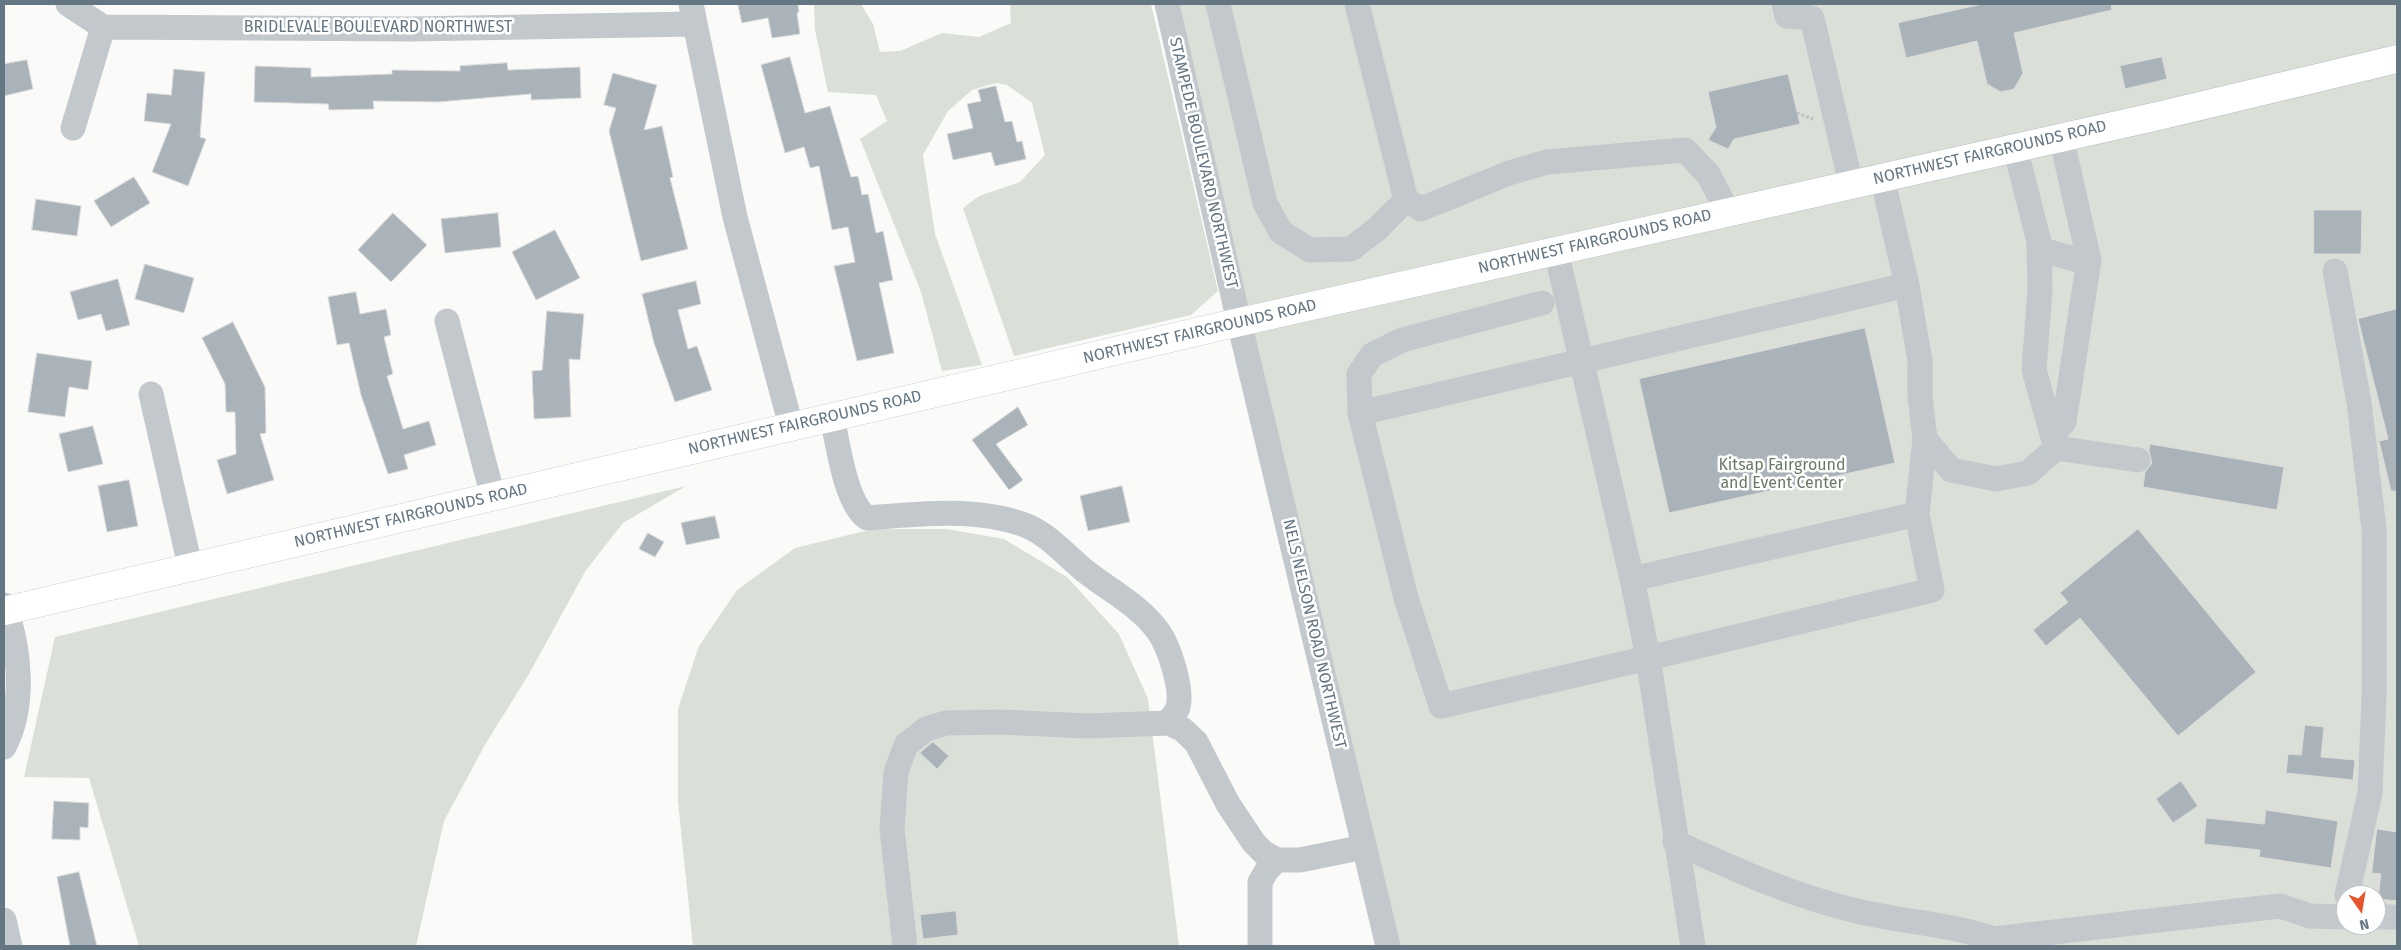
<!DOCTYPE html>
<style>
body{margin:0}
#map{position:relative;width:2401px;height:950px;overflow:hidden;background:#fafaf8;font-family:"Fira Sans",sans-serif}
canvas{display:block}
.frame{position:absolute;inset:0;border:5px solid #657683;pointer-events:none}
.north{position:absolute;left:2336px;top:885px;width:50px;height:50px;box-sizing:border-box;background:#fff;border:1px solid #c1c8cd;border-radius:50%;rotate:167deg;font-size:14px;font-weight:700;line-height:20px;text-align:center;color:#657683}
.north::after{content:'';display:block;margin:auto;width:18px;height:22px;background:#e4572e;clip-path:polygon(50% 0,100% 100%,50% 72%,0 100%)}
</style>
<div id="map">
<canvas width="2401" height="950"></canvas>
<div class="frame"></div>
<div class="north">N</div>
</div>
<script>
const g = document.querySelector('canvas').getContext('2d');
g.lineJoin = 'round';
function fill(path, color) { g.fillStyle = color; g.fill(path, 'evenodd'); }
function strokePath(path, color, width, dash) { g.strokeStyle = color; g.lineWidth = width; g.lineCap = dash ? 'butt' : 'round'; g.setLineDash(dash || []); g.stroke(path); }
function drawText(font, color, halo, rows, align = 'center') {
  g.font = font + ' "Fira Sans",sans-serif'; g.lineWidth = 5; g.setLineDash([]); g.textBaseline = 'middle'; g.strokeStyle = halo; g.fillStyle = color; for (const [text, x, y, turn = 0] of rows) {
    g.save(); g.translate(x, y); g.rotate((+turn || 0) * Math.PI / 180); g.textAlign = isNaN(turn) ? turn : align; if (halo) g.strokeText(text, 0, 0); g.fillText(text, 0, 0); g.restore();
  }
}
fill(new Path2D(`
 M814,4h47l12,20 7,28 20,-1 42,-18 37,4 32,-14 -1,-19h141l67,287 -27,24 -177,41 -51,-148 16,-12 41,-14 25,-27 -13,-52 -25,-18 -11,-2 -24,7 -24,21 -25,44 12,79 47,131 -40,6 -21,-79 -61,-153 27,-18 -11,-26 -48,-3 -13,-62z
 M1167,4h1230v942h-1009zM2346,895h30v30h-30z
 M686,486l-63,37 -37,47 -57,104 -43,69 -42,78 -28,125h-277l-50,-168 -65,-1 31,-140z
 M873,529h73l58,10 63,38 52,57 29,65 31,247h-486l-15,-144v-93l21,-63 38,-56 58,-42z`), '#dadfd7');
const building = new Path2D(`
 M738,4h60l1,8 -2,1 3,21 -28,4 -4,-20 -26,5z
 M1983,4h128l1,6 -98,23 9,40 -9,16 -13,3 -14,-8 -10,-43 -71,17 -8,-35z
 M790,57l15,56 25,-7 21,71 7,-1 4,19 6,-1 8,39 7,-2 10,49 -14,3 15,70 -37,8 -23,-95 21,-4 -7,-35 -16,3 -13,-64 -9,2 -6,-21 -19,6 -24,-88z
 M2162,57l5,22 -42,10 -5,-23z
 M27,60l6,29 -29,7v-32z
 M507,63l1,7 72,-3 1,31 -50,2v-6l-93,8 -65,-1 1,8 -45,1 -1,-6 -74,-2 1,-36 56,2v9l81,-3v-4l68,1v-5z
 M174,69l31,3 -5,65 6,2 -18,47 -36,-14 19,-48 -27,-3 3,-28 24,2z
 M613,73l44,12 -13,45 18,-4 11,51 -3,1 18,71 -47,12 -32,-130 7,-23 -12,-3z
 M1788,74l12,50 -66,15 -6,10 -20,-9 8,-13 -8,-35z
 M996,86l9,36 7,-1 5,21 5,-1 4,18 -31,7 -4,-14 -38,8 -6,-26 26,-6 -6,-24 14,-3 -3,-11z
 M134,177l16,26 -39,24 -17,-26z
 M36,199l45,7 -4,30 -45,-6z
 M2314,210h48l-1,44h-47z
 M393,213l34,32 -36,37 -33,-32z
 M498,213l3,34 -56,6 -4,-34z
 M555,230l25,48 -44,22 -24,-48z
 M145,264l49,14 -10,35 -49,-14z
 M118,279l12,46 -24,6 -5,-17 -23,6 -8,-28z
 M696,281l5,23 -23,6 10,39 9,-3 15,44 -37,12 -21,-59 -12,-49z
 M356,292l4,22 26,-5 5,26 -7,2 9,37 -6,2 16,53 26,-8 7,24 -32,10 4,14 -20,5 -27,-79 -12,-52 -12,2 -9,-48z
 M2397,309v182h-6l-12,-50 9,-2 -30,-120z
 M547,311l37,3 -4,46 -11,-1 2,58 -37,2 -2,-48 10,-1z
 M233,322l32,65 1,46 -6,1 14,46 -47,14 -10,-34 19,-6 -1,-42h-9l-1,-28 -23,-46z
 M1865,328l30,135 -226,50 -30,-134z
 M37,353l55,8 -4,29 -19,-3 -4,30 -37,-5z
 M1018,407l10,18 -32,19 27,36 -14,10 -37,-50z
 M93,426l10,38 -35,8 -9,-38z
 M2150,444l134,23 -7,43 -134,-23 2,-15 7,-9 -3,-12z
 M129,480l9,46 -31,6 -9,-46z
 M1122,486l8,36 -42,9 -8,-35z
 M715,516l5,22 -34,7 -5,-22z
 M2138,529l118,143 -78,64 -98,-118 -34,28 -13,-16 35,-28 -8,-9z
 M648,533l16,9 -9,15 -16,-8z
 M2305,725l19,2 -3,30 34,3 -2,20 -67,-7 2,-19 13,1z
 M933,742l16,14 -12,13 -17,-16z
 M2181,781l17,25 -25,17 -17,-24z
 M54,801l35,2 -1,25 -8,-1v13l-28,-1z
 M2266,810l72,11 -7,47 -72,-11 1,-7 -56,-6 2,-26 58,6z
 M2377,829l20,3v69l-19,-2 3,-25 -9,-1z
 M79,872l18,74h-27l-13,-69z
 M956,911l2,24 -35,4 -3,-24z`);
fill(building, '#aab3b9');
strokePath(building, '#dcdcda', 1);
const major = new Path2D(`
 M4,611l1218,-285 936,-210 239,-57`);
strokePath(major, '#b5babe', 29);
strokePath(new Path2D(`
 M1797,113l16,6`), '#bbbfc2', 3, [2.5, 2.5]);
strokePath(new Path2D(`
 M68,4l35,23 308,2 283,-5
 M691,4l44,213 56,209
 M1167,4l72,318 149,624
 M1218,4l47,199 16,29 29,18 41,-1 26,-20 29,-29 15,9 88,-36 38,-11 138,-12 23,24 20,38
 M1357,4l49,196
 M1784,4l3,12 25,2 39,166
 M73,128l30,-101
 M2015,147l24,95 1,48 -6,80 18,64 12,-12 25,-162 -28,-123
 M2039,249l49,14
 M2335,271l24,131 15,127v168l-4,96 -23,102
 M1907,285l13,76v35l5,43 26,31 45,9 32,-6 28,-25
 M1542,303l-140,37 -30,15 -13,19 1,39 46,185 35,108 207,-48 -16,-79 -76,-328
 M447,321l46,176
 M151,394l39,172
 M1360,413l547,-128 -25,-108
 M832,417c6,27 13,85 35,101 49,-4 107,-11 155,6 26,9 42,30 63,47 24,19 55,35 73,60 11,15 25,58 20,76 -1,5 -7,11 -10,16
 M2052,434l4,14 82,12
 M1632,579l285,-65
 M4,605c16,42 22,100 0,142
 M1675,842c61,28 120,55 186,70 49,11 102,13 149,33
 M2376,917h21
 M4,920l6,26
 M1994,939l286,-33 30,10 36,1
 M905,946l-13,-117 4,-57 10,-27 20,-16 20,-6 55,-1 86,4 81,-3 14,6 14,13 32,62 26,39 10,10 13,7h23l64,-13
 M1260,946v-64l7,-12 10,-10
 M1693,946l-45,-288 284,-68 -15,-76 8,-75`), '#c3c8cc', 25);
strokePath(major, '#fff', 28);
drawText('16px', '#657683', '#fff', [
 ["BRIDLEVALE BOULEVARD NORTHWEST",378,28],
 ["NORTHWEST FAIRGROUNDS ROAD",1990,153,-13],
 ["STAMPEDE BOULEVARD NORTHWEST",1203,163,77],
 ["NORTHWEST FAIRGROUNDS ROAD",1595,242,-13],
 ["NORTHWEST FAIRGROUNDS ROAD",1200,332,-13],
 ["NORTHWEST FAIRGROUNDS ROAD",805,423,-13],
 ["NORTHWEST FAIRGROUNDS ROAD",411,516,-13],
 ["NELS NELSON ROAD NORTHWEST",1314,634,77]
]);
drawText('16px', '#687a64', '#fff', [
 ["Kitsap Fairground",1782,466],
 ["and Event Center",1782,484]
]);
</script>
